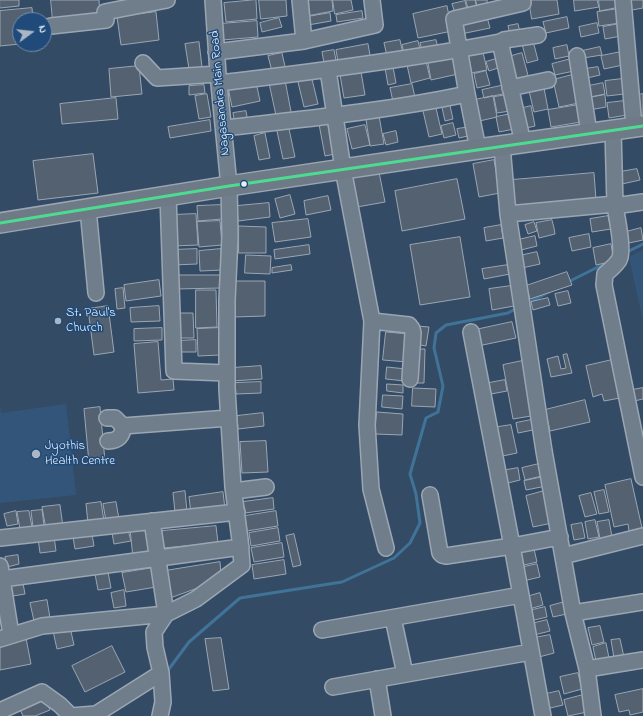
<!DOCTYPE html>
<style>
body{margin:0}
#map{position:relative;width:643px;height:716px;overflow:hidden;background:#344b65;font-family:"Indie Flower",sans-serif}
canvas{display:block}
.north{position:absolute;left:12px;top:12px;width:40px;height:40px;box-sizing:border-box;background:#1f4a7a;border:1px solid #6f8dac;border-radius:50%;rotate:75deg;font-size:11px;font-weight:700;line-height:16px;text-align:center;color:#e8f1f8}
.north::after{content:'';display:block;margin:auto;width:14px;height:18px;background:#a9b7c5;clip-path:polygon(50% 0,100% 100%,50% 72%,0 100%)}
</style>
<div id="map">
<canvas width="643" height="716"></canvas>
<div class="north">N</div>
</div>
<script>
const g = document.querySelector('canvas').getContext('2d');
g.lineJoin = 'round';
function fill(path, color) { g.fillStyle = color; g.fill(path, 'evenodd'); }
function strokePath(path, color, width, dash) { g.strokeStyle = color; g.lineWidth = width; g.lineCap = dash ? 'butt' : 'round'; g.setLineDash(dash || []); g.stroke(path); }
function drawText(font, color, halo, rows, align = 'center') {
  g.font = font + ' "Indie Flower",sans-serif'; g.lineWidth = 3; g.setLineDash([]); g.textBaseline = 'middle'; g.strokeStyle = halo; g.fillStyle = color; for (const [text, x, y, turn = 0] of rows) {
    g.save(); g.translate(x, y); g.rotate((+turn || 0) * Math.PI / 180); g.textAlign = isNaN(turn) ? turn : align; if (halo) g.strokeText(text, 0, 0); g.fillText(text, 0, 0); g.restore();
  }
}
fill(new Path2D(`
 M643,250v71l-14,-64z
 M0,403l1,10 65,-9 10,91 -76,8z`), '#34557a');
strokePath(new Path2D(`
 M625,253l18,-9
 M568,282l42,-21
 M526,304l23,-12
 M166,673l23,-31 51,-44 102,-16 52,-24 16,-15 10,-20 -4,-29 -6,-20 16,-56 12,-6 5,-26 -9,-38 2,-15 10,-8 62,-12 9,-5`), '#407398', 3);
const building = new Path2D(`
 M0,0h19v6l-19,2z
 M51,0h48l1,17 -47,4z
 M256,0l1,19 -31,3 -2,-19z
 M259,0h27l1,16 -26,3z
 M304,0h28l1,11 -26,5z
 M333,0h18l2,10 -18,4z
 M466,0h9l2,8 -8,2z
 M476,0h11l1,7 -10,2z
 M529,0h28l2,14 -27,5z
 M574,0h23l2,7 -24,4z
 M599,0h20l1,7 -20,4z
 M631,0h12v8l-11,2z
 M465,1l3,12 -12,3 -4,-12z
 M447,6l5,25 -34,7 -5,-24z
 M32,8l1,12h-13v24l-20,2v-35z
 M618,9l2,14 -21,3 -2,-14z
 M362,11l1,7 -26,4 -1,-7z
 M156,12l3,28 -38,5 -4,-28z
 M330,13l1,8 -23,4 -1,-8z
 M487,17l3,11 -29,6 -2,-10z
 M567,17l2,11 -23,5 -3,-11z
 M279,18l3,9 -20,5 -2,-9z
 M257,21l1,16 -36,3 -2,-16z
 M597,23l2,10 -18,4 -2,-10z
 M518,24l3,12 -10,2 -3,-12z
 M619,24l2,12 -16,3 -2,-12z
 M400,40l3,14 -16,2 -3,-13z
 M436,40l3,12 -16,2 -3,-11z
 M418,41l3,12 -16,4 -3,-12z
 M533,41l5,19 -11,3 -5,-19z
 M199,42l3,25 -13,2 -4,-25z
 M368,44l3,17 -32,6 -3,-17z
 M567,45l2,11 -14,3 -2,-11z
 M600,47l2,8 -19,3 -1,-7z
 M334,50l2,10 -12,3 -2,-11z
 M483,52l4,18 -21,4 -4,-18z
 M621,52l2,13 -19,4 -3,-13z
 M282,53l4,18 -13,4 -5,-19z
 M522,53l7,26 -15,4 -6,-26z
 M455,57l3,17 -27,6 -3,-17z
 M499,58l2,9 -12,4 -3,-9z
 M571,59l3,12 -19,4 -3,-11z
 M426,61l4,17 -19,5 -4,-18z
 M139,66l3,28 -31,3 -2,-28z
 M360,66l5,29 -21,3 -5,-29z
 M393,67l3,16 -8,2 -3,-17z
 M598,67l2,8 -13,3 -2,-9z
 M486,71l4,14 -13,3 -3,-14z
 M311,75l7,29 -14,3 -7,-29z
 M572,75l7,28 -20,4 -6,-27z
 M622,79l2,15 -17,2 -2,-15z
 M285,80l7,37 -15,3 -8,-37z
 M256,82l4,19 -28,6 -4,-20z
 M603,83l2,11 -19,4 -2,-11z
 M412,84l4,18 -22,4 -4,-18z
 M204,85l1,8 -16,2v-9z
 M505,85l2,8 -23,5 -2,-8z
 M544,88l4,21 -14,3 -5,-21z
 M207,94l4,23 -12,2 -4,-23z
 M643,94v25h-3l-2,-24z
 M507,95l3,16 -13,2 -3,-16z
 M605,95l1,12 -17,3 -2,-12z
 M493,96l4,21 -22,5 -5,-21z
 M116,98l2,21 -56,5 -2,-20z
 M449,101l4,18 -8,2 -4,-18z
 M624,101l3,14 -18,3 -2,-15z
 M578,105l3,17 -30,5 -3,-17z
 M531,106l4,20 -13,3 -3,-20z
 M436,108l6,26 -13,3 -6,-26z
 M378,110l6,34 -14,2 -5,-33z
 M246,111l2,12 -13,2 -2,-12z
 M511,114l3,15 -15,3 -3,-15z
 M210,120l1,11 -41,7 -2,-11z
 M334,121l6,32 -15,3 -6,-32z
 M453,123l3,12 -12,3 -3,-12z
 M365,125l5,20 -18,4 -5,-20z
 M470,127l2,8 -13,3 -2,-9z
 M289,129l6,28 -12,2 -6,-28z
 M396,131l2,11 -12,3 -3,-11z
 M265,133l5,25 -11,2 -5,-24z
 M93,154l5,39 -60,7 -5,-39z
 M494,160l6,33 -21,4 -6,-33z
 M637,169l3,11 -18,4 -2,-12z
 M379,172l6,30 -28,5 -5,-30z
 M594,173l2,27 -82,7 -2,-27z
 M457,179l8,40 -63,12 -7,-40z
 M290,195l5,19 -15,4 -5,-19z
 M328,196l3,14 -25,5 -2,-14z
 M269,203l1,14 -32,4 -1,-15z
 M222,205v14l-24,2 -1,-15z
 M196,214l2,31 -25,1 -1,-31z
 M608,216l3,13 -19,3 -2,-13z
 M308,219l3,18 -36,5 -3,-19z
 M552,220l2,8 1,6 -16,4 -3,-15z
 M220,221l2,24 -23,2 -2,-25z
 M534,222l3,9 -9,3 -3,-9z
 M501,225l2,13 -17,3 -2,-13z
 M239,226l27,1v26h-27z
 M641,228l2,12 -14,3 -3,-11z
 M589,234l2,13 -19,4 -3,-13z
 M535,236l2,10 -16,4 -3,-10z
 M460,237l10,60 -50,8 -10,-60z
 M611,244l3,17 -18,4 -3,-17z
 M309,245l1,9 -35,5 -1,-9z
 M197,249v15l-24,1 -1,-15z
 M221,249l1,21 -22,1 -1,-20z
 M537,252l3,12 -18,4 -3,-12z
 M246,255l25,1 -1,18 -25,-1z
 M291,265l1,5 -20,3v-5z
 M508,265l2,9 -26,5 -2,-10z
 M567,272l5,13 -42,14 -4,-13z
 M176,275h45v13l-45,1z
 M159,280l2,16 -35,5 -2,-16z
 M234,281h31v35l-31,1z
 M511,286l3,20 -22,4 -3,-21z
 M123,288l2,20 -8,1 -2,-20z
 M196,290h20l1,37 -21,1z
 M568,291l3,12 -13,3 -3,-12z
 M548,298l2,7 -17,5 -2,-8z
 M108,306l6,46 -20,3 -6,-46z
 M159,306l1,15 -29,1 -1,-14z
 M176,313h17l1,25h-18z
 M512,322l4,16 -38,8 -3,-16z
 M417,326l12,1 -3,19 -11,-2z
 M162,328v12l-28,1v-12z
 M219,328l1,27 -22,1 -1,-27z
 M386,332l23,2 -2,28 -24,-2z
 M196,340v12h-17l-1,-11z
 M158,342l3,38 12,-1 1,11 -36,3 -4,-49z
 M415,349h10l-1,34h-10z
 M567,354l5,19 -21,4 -4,-18 11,-3 3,13 5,-1 -3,-13z
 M527,360l10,55 -24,4 -10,-54z
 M612,360l8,38 -16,3 -2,-7 -9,3 -7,-31z
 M261,366l1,13 -30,2v-13z
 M387,367l19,2 -1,12 -19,-2z
 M505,380l2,11 -16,3 -2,-11z
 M261,382v11l-25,1 -1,-11z
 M387,384l16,1v8l-16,-2z
 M413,388l23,1 -1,18 -23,-1z
 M643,388v11l-9,2 -2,-11z
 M383,395l20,1 -1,13 -20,-2z
 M585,400l5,22 -40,9 -5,-21z
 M100,407l5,54 -16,2 -5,-54z
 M377,412l26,2 -1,21 -27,-1z
 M263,413l1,13 -26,3 -1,-13z
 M536,419l2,10 -20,4 -2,-10z
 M511,425l6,28 -19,4 -6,-29z
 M266,441l2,31 -26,1 -2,-31z
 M543,463l3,12 -21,5 -3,-12z
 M518,468l2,12 -16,4 -3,-13z
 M544,477l2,9 -20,4 -2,-9z
 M631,479l11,49 -13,3 -1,-7 -14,3 -9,-42z
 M604,490l5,22 -10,2 -5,-22z
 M185,491l2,20 -12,1 -2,-19z
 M544,491l8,32 -19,4 -7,-31z
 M223,492l2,17 -34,5 -2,-17z
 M591,493l6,21 -12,3 -6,-21z
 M273,498l1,11 -29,4 -2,-11z
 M101,502l3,19 -16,2 -2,-19z
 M116,502l3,17 -13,2 -3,-17z
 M60,505l3,22 -17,2 -4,-22z
 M42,510l2,15 -11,2 -2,-16z
 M16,511l2,13 -11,2 -3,-12z
 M29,511l3,16 -12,2 -3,-17z
 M276,511l2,15 -31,5 -2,-15z
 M595,520l4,17 -11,2 -3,-17z
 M609,520l3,17 -12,2 -3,-17z
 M582,523l3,15 -11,2 -3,-15z
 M216,526l2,17 -55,5 -1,-17z
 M150,527l3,28 -20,3 -3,-29z
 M278,528l2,13 -29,5 -2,-13z
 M128,530l3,11 -17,3 -2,-11z
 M92,534l2,12 -19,3 -2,-12z
 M294,534l7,31 -8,2 -7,-31z
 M54,536l2,15 -16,2 -2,-15z
 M282,543l2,14 -30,5 -3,-14z
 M534,549l3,13 -17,4 -3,-13z
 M18,555l1,9 -12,3 -2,-10z
 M284,560l2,14 -32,5 -2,-14z
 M220,562l1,13 -15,10 -36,13 -5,-27z
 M537,564l3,13 -17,4 -3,-13z
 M153,568l3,19 -30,5 -4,-19z
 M108,572l3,16 -13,2 -3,-16z
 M22,578l3,16 -12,2 -3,-16z
 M124,590l2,16 -12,2 -3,-15z
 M540,593l3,12 -17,5 -3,-12z
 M47,600l3,18 -16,3 -4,-18z
 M568,601l3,12 -18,4 -3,-11z
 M545,607l2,10 -17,4 -2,-10z
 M547,620l3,11 -16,4 -3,-11z
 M600,626l4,16 -12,3 -4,-17z
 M70,627l4,18 -17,4 -4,-18z
 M550,635l4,18 -15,4 -5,-19z
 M26,638l5,26 -31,6v-27z
 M221,638l8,51 -16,2 -8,-52z
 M620,639l4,18 -10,1 -3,-18z
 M606,643l3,15 -13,3 -3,-14z
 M112,646l13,26 -40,20 -13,-26z
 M578,673l4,16 -18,5 -4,-17z
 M643,689v23l-13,3 -1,-5 -10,2 -4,-17z
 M559,691l4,14 -17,4 -4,-14z
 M583,695l4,17 -19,4 -4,-16z
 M44,697l6,13 -15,6h-12l-4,-9z`);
fill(building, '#546170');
strokePath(building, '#9aa6b3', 1);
const minor = new Path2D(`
 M300,0l4,41
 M623,0l11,127
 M51,26l55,-6 -1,-8 62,-12
 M500,42l4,-2 34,-5
 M216,52l88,-11 71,-16 -3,-25
 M577,56l12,77
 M143,63l14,15 61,-4
 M328,70l15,99 29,152 37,4 3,4 1,4 -3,46
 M219,83c94,-11 188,-23 281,-41l23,101
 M510,88l38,-8
 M224,128c81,-9 163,-17 243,-34
 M613,129l2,77 28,-4
 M502,146l6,68 36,237 29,162 14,56 6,47
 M478,149l-11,-55 -13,-75 69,-16
 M168,195l6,176 53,2
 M615,206c2,12 9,45 4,54 -4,6 -9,10 -14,14l-1,11 39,192
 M88,209l8,84
 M508,214l107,-10
 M372,321l-5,104 4,64 15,59
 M107,418h8l8,8
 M108,441c10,0 15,-5 15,-15l106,-8
 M234,491l32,-4
 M430,495l10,58 2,2 4,1 66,-10 -41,-214
 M152,521l14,93 -12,18 1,15 6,26 2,29 -3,14
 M0,538l237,-26
 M563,556l80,-20
 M0,566l11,69
 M2,579l239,-32
 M573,613l70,-11
 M393,618l12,56
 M322,630l199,-35
 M0,639l42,-13 124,-12 30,-15 46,-34 -2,-25 -7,-53 -6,-98v-89l3,-64 -1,-50 -11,-112 -5,-74
 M587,669l56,-9
 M377,679l6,37
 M333,687l198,-35
 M0,711l42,-19 18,13 11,11 25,-2 65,-41
 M543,716l-31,-170 48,-9`);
const major = new Path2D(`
 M0,223l229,-37 249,-37 165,-23`);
strokePath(minor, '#9aa6b3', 18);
strokePath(major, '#9aa6b3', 22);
strokePath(minor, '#707e8c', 15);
strokePath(major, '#6e7a86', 19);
strokePath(new Path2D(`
 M0,223l229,-37 414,-60`), '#4ddb92', 3);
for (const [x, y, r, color] of [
 [244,184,3.5,"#e8f1f8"],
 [58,321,4,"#a9b7c5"],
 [36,454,5,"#a9b7c5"]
]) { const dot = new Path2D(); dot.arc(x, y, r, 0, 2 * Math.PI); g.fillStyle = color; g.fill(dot); strokePath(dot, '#1f4a7a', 1.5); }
drawText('13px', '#e8f1f8', '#1f4a7a', [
 ["Nagasandra Main Road",221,93,-95]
]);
drawText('13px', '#e8f1f8', '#1f4a7a', [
 ["St. Paul's",66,314],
 ["Church",66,329],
 ["Jyothis",45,447],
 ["Health Centre",45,462]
], 'left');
</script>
